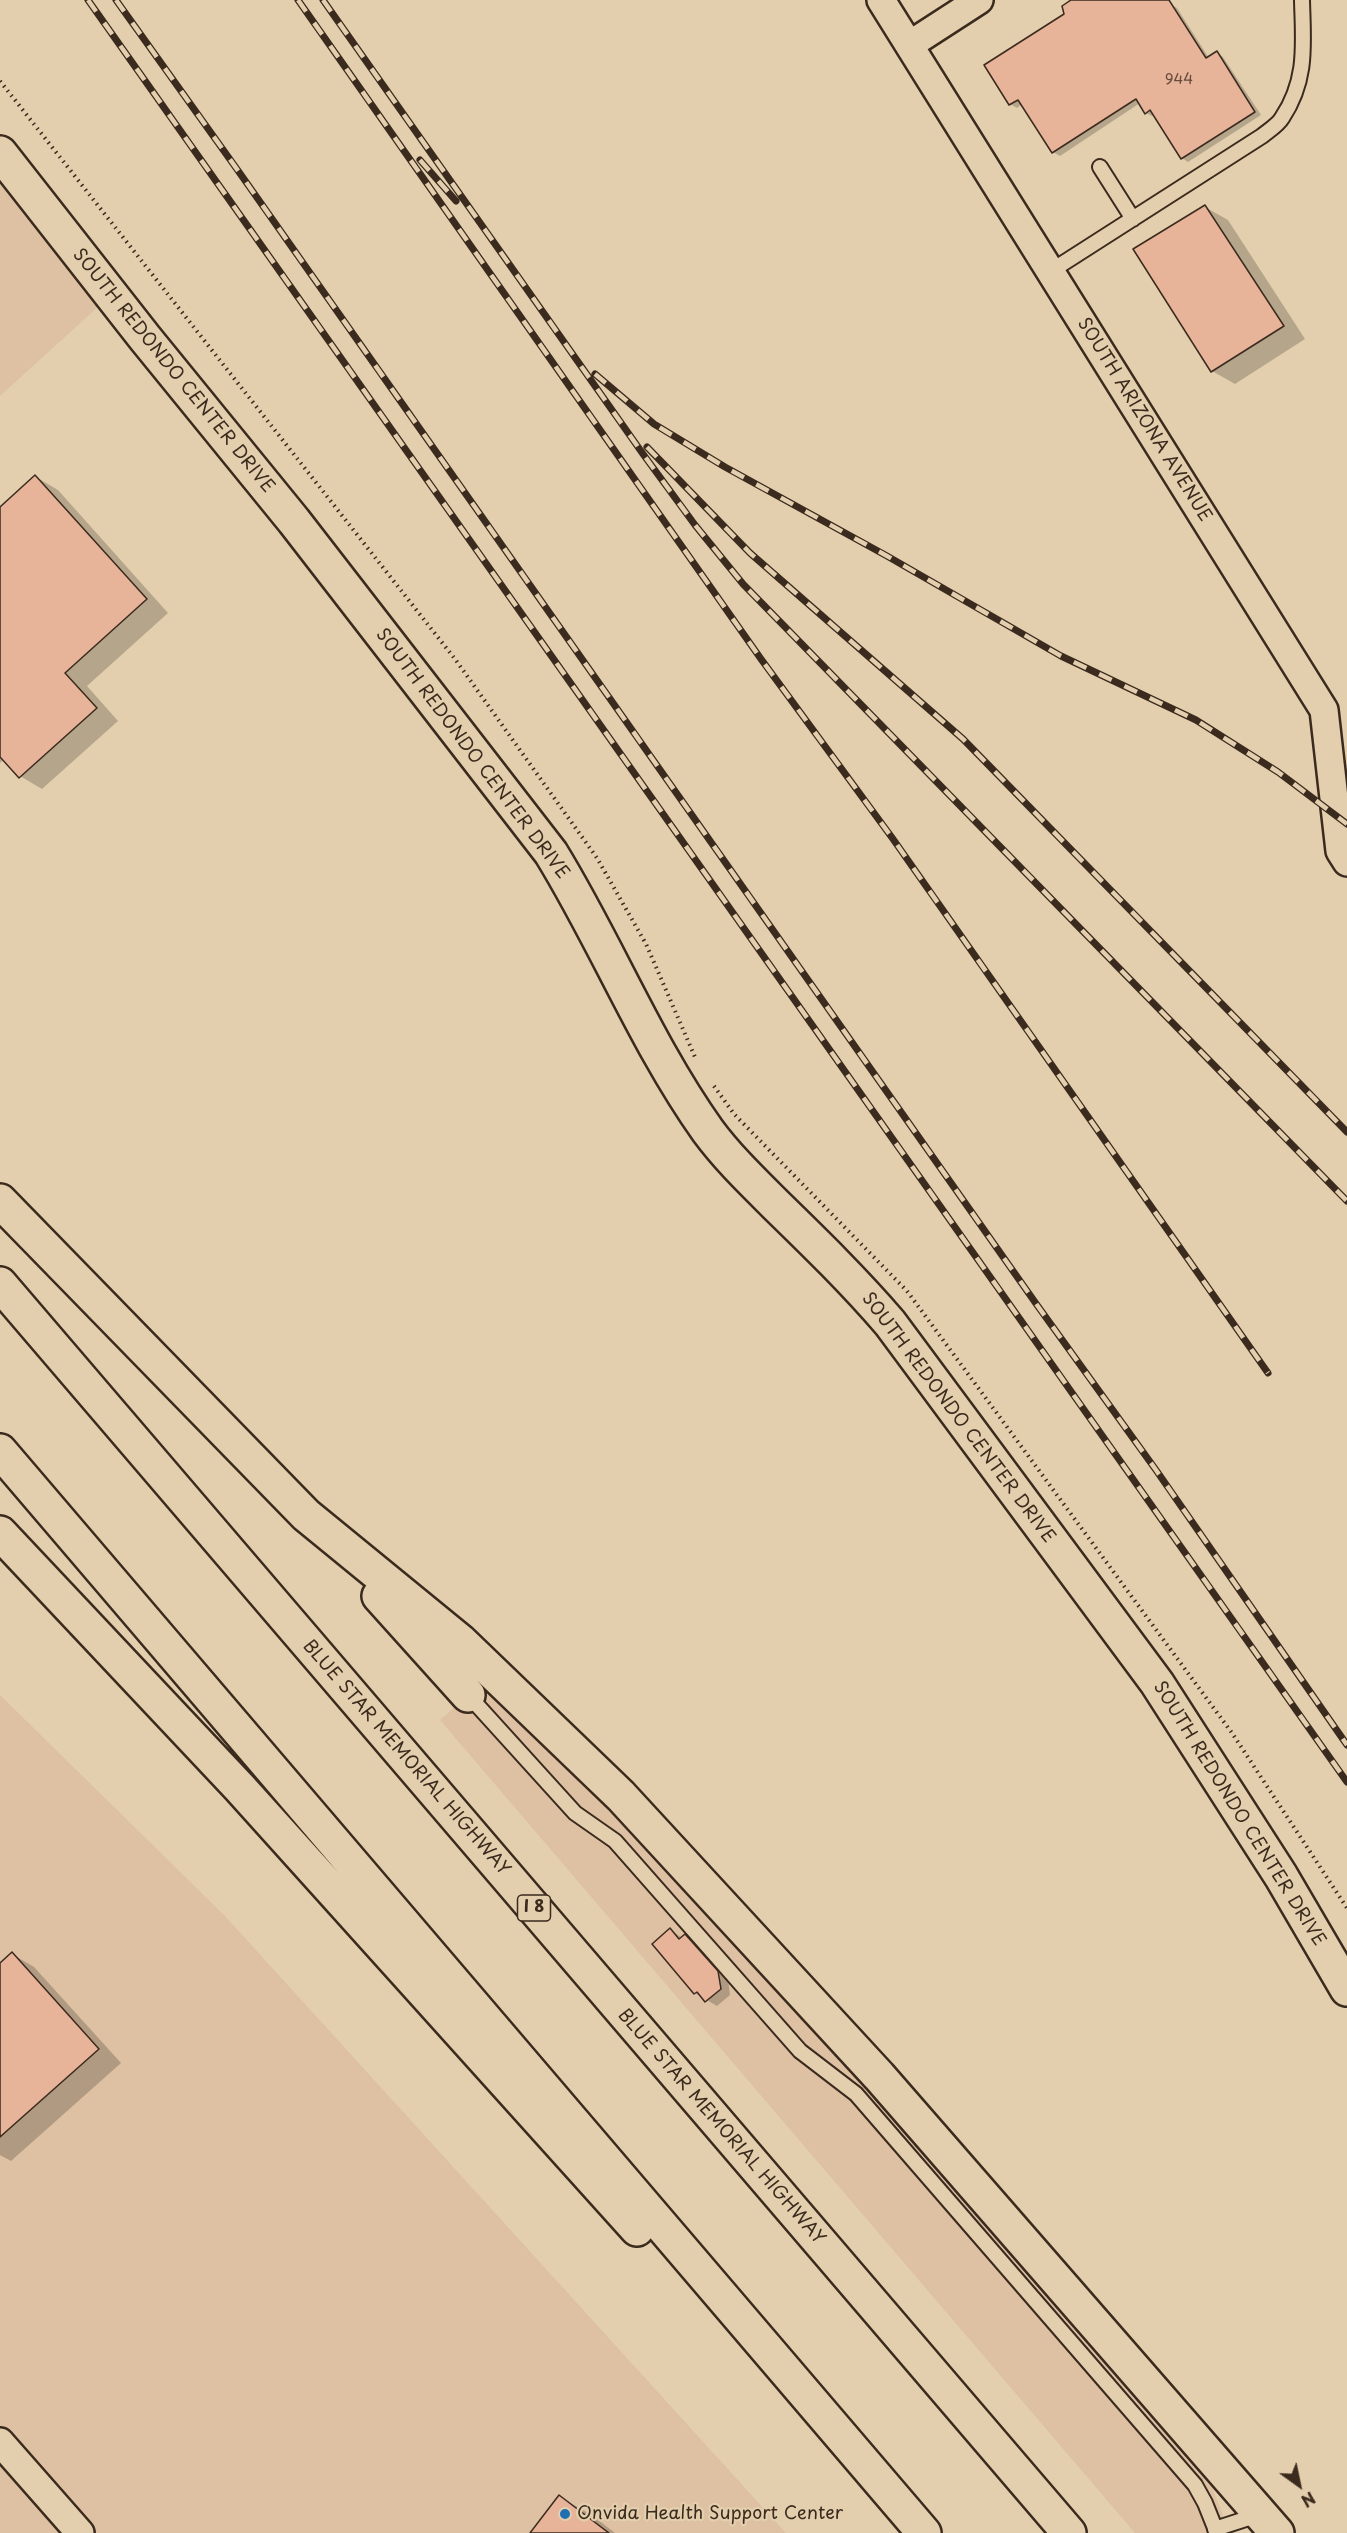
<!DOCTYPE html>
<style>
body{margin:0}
#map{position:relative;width:1347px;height:2533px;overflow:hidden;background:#e3cfad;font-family:"Playpen Sans",sans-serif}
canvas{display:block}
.north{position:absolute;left:1269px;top:2455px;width:60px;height:60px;-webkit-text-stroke:4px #e3cfad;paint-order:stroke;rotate:147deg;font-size:16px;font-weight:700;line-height:24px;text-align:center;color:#3b2a1e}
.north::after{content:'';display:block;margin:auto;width:21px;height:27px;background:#3b2a1e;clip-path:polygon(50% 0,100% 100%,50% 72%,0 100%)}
</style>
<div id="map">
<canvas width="1347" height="2533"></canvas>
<div class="north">N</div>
</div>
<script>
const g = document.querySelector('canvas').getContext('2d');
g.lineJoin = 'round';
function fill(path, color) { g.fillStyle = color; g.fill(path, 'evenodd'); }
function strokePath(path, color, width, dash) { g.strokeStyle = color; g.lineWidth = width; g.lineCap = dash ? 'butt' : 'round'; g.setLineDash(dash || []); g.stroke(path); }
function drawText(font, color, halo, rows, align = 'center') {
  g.font = font + ' "Playpen Sans",sans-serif'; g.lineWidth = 4.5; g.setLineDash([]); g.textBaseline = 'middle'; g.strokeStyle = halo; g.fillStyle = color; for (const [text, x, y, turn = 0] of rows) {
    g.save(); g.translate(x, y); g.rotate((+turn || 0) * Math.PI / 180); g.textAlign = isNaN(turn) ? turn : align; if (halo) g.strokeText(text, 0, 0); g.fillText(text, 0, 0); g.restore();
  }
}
fill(new Path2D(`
 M0,153l111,142 -111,101z
 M486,1680l134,133 249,269 343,406 18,45h-95l-695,-813z
 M0,1695l225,221 561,617h-786z`), '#ddc1a2');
fill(new Path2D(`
 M1074,0h89l14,8 32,50 8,-5 6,4 38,58 -73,47 -6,-4 -28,-43 -2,1 -6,-3 -6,-10 -80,53 -7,-4 -31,-48 -5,4 -7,-4z
 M1205,207l23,13 77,119 -70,45 -23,-13z
 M36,477l22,13 110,123 -81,73 31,35 -76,68 -22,-13 -16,-17 -4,4v-254z
 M670,1929l12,9 3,-2 10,6 33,37 2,16 -13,11 -22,-13z
 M12,1954l22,13 87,96 -110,98 -11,-6v-190z
 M560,2497l33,19 22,17h-83z`), '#0003');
const building = new Path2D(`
 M1071,0h98l37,58 11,-7 38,61 -74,47 -31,-49 -5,4 -9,-15 -84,54 -34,-53 -9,5 -25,-40 80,-51 -2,-8z
 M1205,205l79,121 -73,46 -78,-123z
 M35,475l112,124 -82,74 32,35 -78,70 -19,-21v-250z
 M670,1928l9,11 6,-5 33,37 3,18 -16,13 -8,-10 -3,2 -42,-50z
 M12,1952l87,97 -99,88v-174z
 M559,2495l50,38h-79z`);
fill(building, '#e7b399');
strokePath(building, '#3b2a1e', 1.5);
const lane = new Path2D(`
 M1100,167l33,52
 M1051,271l211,-135c6,-5 16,-11 20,-18 26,-39 21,-75 20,-118
 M468,1695l107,118 40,28 185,210 56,43 339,391 10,18 12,30
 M1215,2529l46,-15`);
const street = new Path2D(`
 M881,0l443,710 16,141 7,11
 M911,44l68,-44
 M0,2442l80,91`);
const secondary = new Path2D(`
 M0,153l145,185 149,183 257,332c56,91 95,191 157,278 20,27 44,50 68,74 39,38 78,76 114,118l267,360 124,193 66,113`);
const highway = new Path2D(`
 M0,1201l306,314 154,126 161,155 258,280 398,457
 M0,1284l1069,1249
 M0,1451l924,1082
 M0,1533l240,255 397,441
 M379,1596l89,99`);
strokePath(lane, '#3b2a1e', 18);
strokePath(street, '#3b2a1e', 32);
strokePath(secondary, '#3b2a1e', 38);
strokePath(highway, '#3b2a1e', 38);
strokePath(new Path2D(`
 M0,81l455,578 142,199 49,86 49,113
 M714,1086l20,28 173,177 325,442 115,175`), '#3b2a1e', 4, [1.5, 4.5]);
strokePath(lane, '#e3cfad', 14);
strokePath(street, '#e3cfad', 27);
strokePath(secondary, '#e3cfad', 33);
strokePath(highway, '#e3cfad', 33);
const rail = new Path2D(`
 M88,0l1259,1782
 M116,0l123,172 798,1133 119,165 191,275
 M298,0l463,659 132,180 375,534
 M323,0l320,454 52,71 48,59 604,617
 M420,160l36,41
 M595,374l59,50 71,43 162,89 174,100 135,64 82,52 69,52
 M647,447l103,106 213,186 384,393`);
strokePath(rail, '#3b2a1e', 7);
strokePath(rail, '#e3cfad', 4.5, [14]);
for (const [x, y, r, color] of [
 [565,2514,6,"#1f6fb2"]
]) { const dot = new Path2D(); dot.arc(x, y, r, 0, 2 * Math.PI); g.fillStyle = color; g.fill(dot); strokePath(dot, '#e3cfad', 2); }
drawText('15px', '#664c3d', null, [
 ["944",1179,80]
]);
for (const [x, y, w] of [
 [534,1908,33]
]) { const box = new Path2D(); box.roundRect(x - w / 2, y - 13, w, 26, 4.5); g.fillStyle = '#e3cfad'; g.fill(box); strokePath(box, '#3b2a1e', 1.5); }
drawText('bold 16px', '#3b2a1e', null, [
 ["I 8",534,1908]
]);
drawText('18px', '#3b2a1e', '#e3cfad', [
 ["SOUTH REDONDO CENTER DRIVE",173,371,51],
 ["SOUTH ARIZONA AVENUE",1144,420,58],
 ["SOUTH REDONDO CENTER DRIVE",472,754,53],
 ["SOUTH REDONDO CENTER DRIVE",958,1418,53],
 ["BLUE STAR MEMORIAL HIGHWAY",406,1758,49],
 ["SOUTH REDONDO CENTER DRIVE",1239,1814,58],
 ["BLUE STAR MEMORIAL HIGHWAY",721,2127,49]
]);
drawText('18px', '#3b2a1e', '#e3cfad', [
 ["Onvida Health Support Center",577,2514]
], 'left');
</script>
